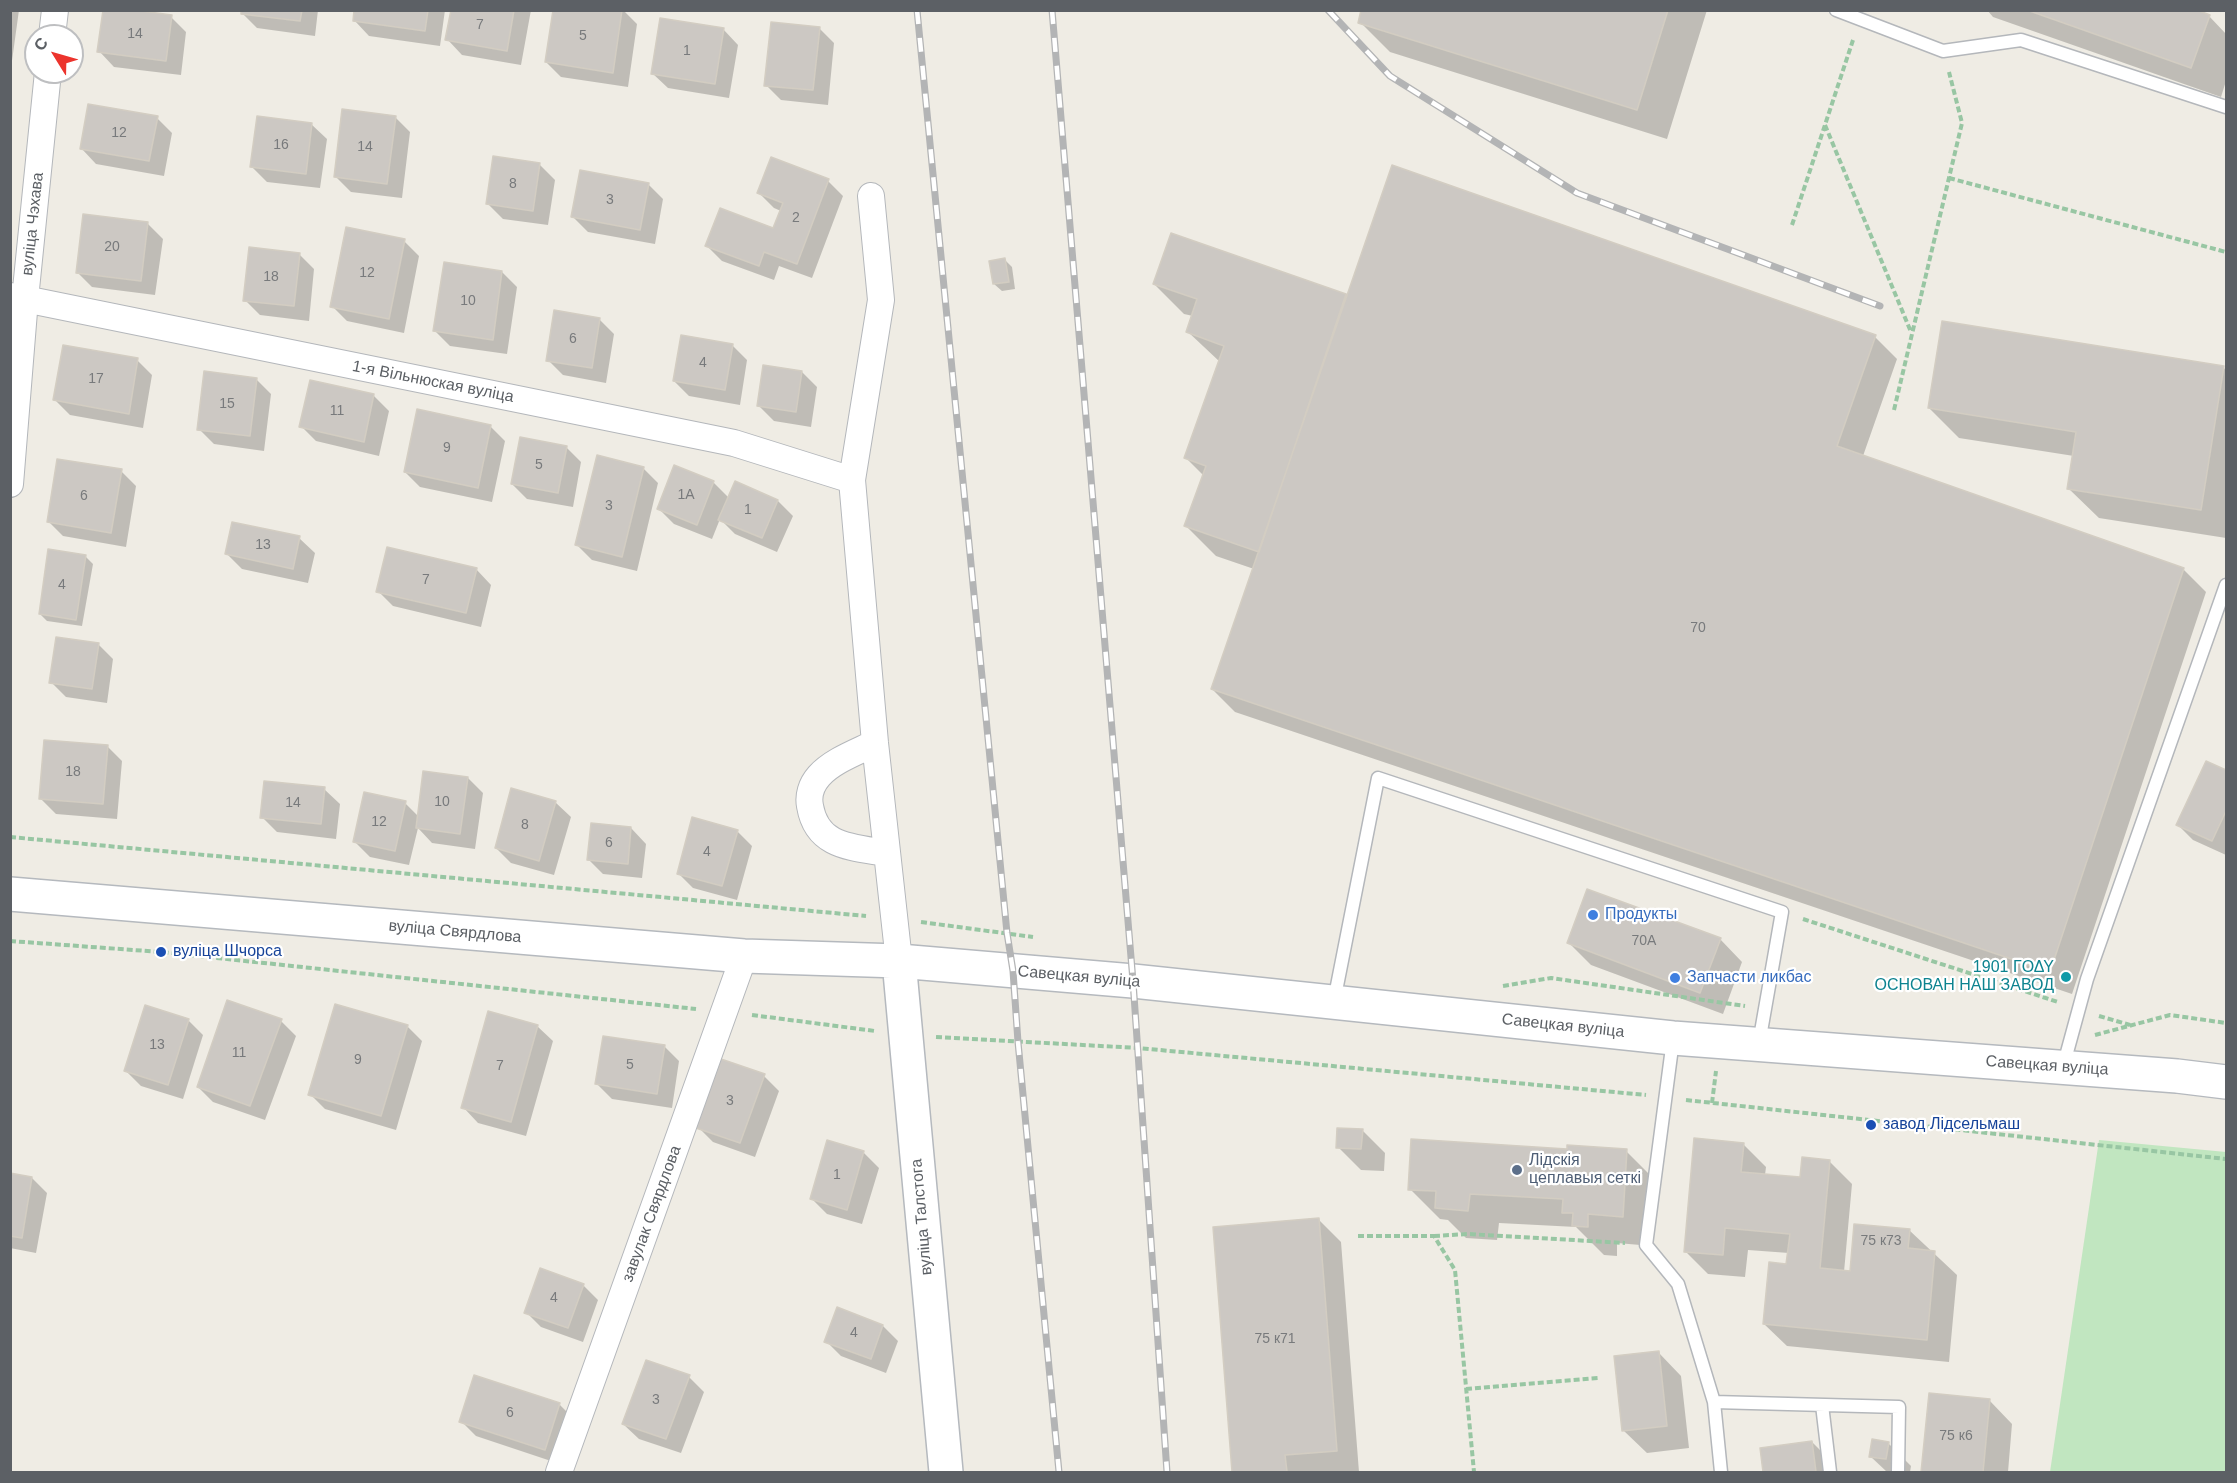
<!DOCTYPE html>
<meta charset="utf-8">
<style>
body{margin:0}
#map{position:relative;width:2237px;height:1483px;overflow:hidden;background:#efece4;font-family:Arial,sans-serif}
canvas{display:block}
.frame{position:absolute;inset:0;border:12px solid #5c6065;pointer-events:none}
.north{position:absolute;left:24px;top:24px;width:60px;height:60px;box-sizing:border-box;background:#fff;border:2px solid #bebfc1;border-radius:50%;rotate:307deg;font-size:16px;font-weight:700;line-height:24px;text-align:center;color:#5c6065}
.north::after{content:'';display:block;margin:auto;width:21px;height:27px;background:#ec342d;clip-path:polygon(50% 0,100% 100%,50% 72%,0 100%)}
</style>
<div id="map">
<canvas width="2237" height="1483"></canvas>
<div class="frame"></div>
<div class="north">С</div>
</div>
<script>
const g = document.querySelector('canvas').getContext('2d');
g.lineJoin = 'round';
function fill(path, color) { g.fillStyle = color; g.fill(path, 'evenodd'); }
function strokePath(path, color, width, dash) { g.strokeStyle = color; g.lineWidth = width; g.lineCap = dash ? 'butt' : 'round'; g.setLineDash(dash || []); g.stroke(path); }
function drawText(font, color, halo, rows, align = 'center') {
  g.font = font + ' Arial,sans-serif'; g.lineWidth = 4.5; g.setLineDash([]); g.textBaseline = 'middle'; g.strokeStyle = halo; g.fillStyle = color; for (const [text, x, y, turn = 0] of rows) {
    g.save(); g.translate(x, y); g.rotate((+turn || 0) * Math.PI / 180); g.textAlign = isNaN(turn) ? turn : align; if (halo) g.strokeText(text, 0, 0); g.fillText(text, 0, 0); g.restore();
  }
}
fill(new Path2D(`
 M2099,1140l127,12v320h-176z`), '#c1e6c0');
fill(new Path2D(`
 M10,10h9l-8,58h-1z
 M243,10h75l-3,26 -58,-8 -15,-15z
 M356,10h89l-5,36 -71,-10 -15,-16z
 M452,10h79l-10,55 -59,-10 -15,-16z
 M554,10h69l14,14 -9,63 -67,-10 -15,-15z
 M1363,10h344l-40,129 -277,-87 -30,-30z
 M1987,10h206l16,6 17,18v47l-5,16 -228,-80z
 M171,17l15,15 -5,43 -67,-8 -15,-16z
 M819,28l15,15 -6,62 -47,-5 -15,-15z
 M723,29l15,16 -9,53 -61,-10 -16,-15z
 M395,117l15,15 -8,66 -51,-6 -15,-15z
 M157,118l15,15 -8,43 -68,-12 -15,-16z
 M311,124l16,15 -7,49 -53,-6 -15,-15z
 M539,164l16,16 -7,45 -45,-6 -15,-15z
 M828,181l15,15 -31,82 -33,-12 -5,14 -52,-19 -15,-15 67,-16 7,-19 -7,-3 -15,-15z
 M648,184l15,15 -8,45 -67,-12 -15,-15z
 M148,224l15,15 -8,56 -63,-8 -15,-15z
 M404,241l15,15 -15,77 -57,-12 -15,-15z
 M299,254l15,15 -5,52 -49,-6 -15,-15z
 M1005,260l7,7 3,22 -13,2 -8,-7z
 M502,272l15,15 -10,67 -57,-8 -15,-15z
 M1154,284l191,12 2,2 528,39 22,22 -34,97 320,113 23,23 -134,402 -837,-282 -23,-23 42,-120 -38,-13 -30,-30 18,-50 -18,-18 34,-96 -33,-31 6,-15 -9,-2z
 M599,319l15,15 -8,49 -43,-8 -15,-15z
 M732,345l15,15 -7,45 -51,-9 -15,-15z
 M137,360l15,15 -9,53 -73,-13 -15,-15z
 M2223,367l3,3v168l-127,-20 -30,-29 5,-33 -115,-18 -30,-30z
 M802,372l15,15 -6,40 -37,-6 -15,-15z
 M256,379l15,15 -7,57 -50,-7 -15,-15z
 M374,396l15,15 -10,45 -63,-15 -15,-15z
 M490,426l15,15 -13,61 -72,-15 -15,-15z
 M566,447l15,15 -8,45 -46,-8 -15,-15z
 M643,468l15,15 -21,88 -45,-11 -15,-15z
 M121,471l15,15 -10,61 -63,-11 -15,-15z
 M713,482l16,16 7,-15 42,18 15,15 -16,36 -42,-18 -15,-15 -8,20 -38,-15 -15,-15z
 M299,538l16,15 -7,30 -66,-14 -15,-15z
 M86,557l7,7 -11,62 -35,-5 -7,-7z
 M476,569l15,16 -10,42 -88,-21 -15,-15z
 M98,644l15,15 -6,44 -41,-6 -15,-15z
 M107,746l15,15 -5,58 -61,-5 -15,-15z
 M2206,763l20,9v83l-33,-15 -15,-15z
 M468,778l15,15 -8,56 -43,-6 -14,-15 -9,37 -39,-8 -15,-15 50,-39 14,14z
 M324,789l16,15 -4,35 -59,-7 -15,-15z
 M555,802l16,15 -17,58 -43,-12 -15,-15z
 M631,828l15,16 -4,34 -39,-4 -15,-15z
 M737,831l15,15 -15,54 -44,-12 -15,-15z
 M1720,939l22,23 -19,52 -132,-49 -22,-22z
 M188,1020l15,15 -20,64 -42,-13 -15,-15z
 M281,1021l15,15 -31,84 -52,-18 -15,-15z
 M407,1026l15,15 -26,89 -71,-21 -15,-15z
 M537,1026l16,15 -27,95 -48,-13 -15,-16z
 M664,1046l15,15 -7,47 -60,-9 -15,-15z
 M764,1076l15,15 -24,66 -42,-15 -15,-15z
 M1362,1130l23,23 -1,18 -23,-1 -23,-23z
 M828,1142l36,11 15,15 -17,56 -35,-10 -15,-15z
 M1743,1144l23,23 -1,8 37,4 27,-18 23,23 -8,88h7l58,-42 48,45 -8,87 -162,-16 -23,-22 24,-59 1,-12 -41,-3 -3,27 -37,-3 -23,-23z
 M1568,1151h58l30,30 -4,65 -35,-3v13l-13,-1 -28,-28 -77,-4 -2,17 -31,-2 -18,-18 -8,-1 -30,-30z
 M10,1175l22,3 15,15 -11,60 -26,-5z
 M1319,1220l22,22 18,230h-126l-18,-244z
 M583,1285l15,15 -15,42 -42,-15 -15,-15z
 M883,1326l15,15 -12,32 -45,-17 -15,-15z
 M1659,1353l22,23 8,72 -42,5 -23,-22z
 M475,1377l85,28 15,15 -15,44 -84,-28 -15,-15z
 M689,1377l15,15 -23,61 -42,-14 -16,-15z
 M1930,1395l60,6 22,23 -4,48h-86z
 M1812,1442l23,23 1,7h-71l-3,-23z
 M1888,1443l23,23 -1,6h-23l-17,-16z`), '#0003');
const building = new Path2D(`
 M103,10h31l38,5 -6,46 -69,-9z
 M241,10h61l-2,11 -59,-7z
 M354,10h74l-3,21 -72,-10z
 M451,10h63l-7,41 -62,-11z
 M553,10h69l-9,63 -68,-11z
 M1361,10h307l-31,100 -279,-87z
 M2027,10h170l13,5 -19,53z
 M660,18l64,10 -9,56 -64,-10z
 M771,22l49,5 -7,63 -49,-4z
 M88,104l70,12 -9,45 -69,-12z
 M342,109l54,7 -9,68 -53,-7z
 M257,116l55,7 -6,51 -56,-7z
 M493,156l47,7 -7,48 -47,-7z
 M771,157l58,22 -32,85 -33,-12 -5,14 -54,-20 15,-38 53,20 10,-25 -26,-10z
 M1392,165l484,170 -39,111 347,122 -134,404 -839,-283z
 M580,170l69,13 -9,47 -69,-13z
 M83,214l65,8 -7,59 -65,-8z
 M346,227l59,12 -16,80 -59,-12z
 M1171,233l175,61 -87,258 -75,-26 22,-60 -22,-8 40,-112 -38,-14 11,-33 -44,-15z
 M249,247l51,6 -6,53 -51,-5z
 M1005,258l4,24 -16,2 -4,-23z
 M444,262l58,9 -9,69 -60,-9z
 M554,310l46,8 -8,50 -46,-7z
 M1942,321l282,45 -23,144 -134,-21 9,-57 -148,-24z
 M681,335l52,9 -8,46 -52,-9z
 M63,345l75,13 -9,56 -76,-14z
 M763,365l39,6 -6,41 -39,-6z
 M204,371l53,7 -7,58 -53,-6z
 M310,380l64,14 -10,48 -65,-15z
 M417,409l74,16 -13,63 -74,-16z
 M520,437l47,9 -9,47 -47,-9z
 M597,455l47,12 -22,90 -47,-12z
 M57,459l65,10 -11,64 -64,-11z
 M674,465l40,16 -17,44 -40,-16z
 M735,481l43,19 -16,38 -44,-18z
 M232,522l68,14 -7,33 -68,-15z
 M387,547l90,21 -11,45 -90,-21z
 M48,549l38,6 -10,65 -37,-6z
 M56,637l43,6 -7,46 -43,-6z
 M44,740l64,5 -5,59 -64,-5z
 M2206,761l20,9v41l-14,30 -36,-16z
 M423,771l45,6 -8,57 -44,-6z
 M264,781l61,6 -4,37 -61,-6z
 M511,788l45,13 -17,60 -44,-13z
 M364,792l42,9 -11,50 -42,-9z
 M692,817l46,13 -16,56 -45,-12z
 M591,823l40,4 -3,37 -41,-4z
 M1587,889l134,49 -21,55 -133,-50z
 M227,1000l55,19 -32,87 -53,-19z
 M335,1004l73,21 -27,91 -73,-21z
 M145,1005l44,14 -21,66 -44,-14z
 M488,1011l50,14 -27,97 -50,-14z
 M603,1036l62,9 -8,49 -62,-10z
 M721,1059l44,15 -25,69 -44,-15z
 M1337,1128l26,1 -2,20 -25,-1z
 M1694,1138l50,5 -3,29 59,5 2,-20 28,3 -10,108 30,3 4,-47 56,5 -2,19 27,3 -8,89 -164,-16 6,-62 17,2 4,-30 -65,-6 -2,27 -39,-3z
 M1411,1139l156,10v-4l60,4 -4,68 -35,-3v13l-16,-1 1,-13h-11l1,-14 -93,-5 -2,17 -33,-3 1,-17 -28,-1z
 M827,1140l37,11 -17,59 -37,-11z
 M10,1173l22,4 -10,61 -12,-2z
 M1319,1218l18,233 -52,4 2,17h-55l-19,-245z
 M540,1268l44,16 -16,44 -44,-15z
 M837,1307l46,18 -12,34 -47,-17z
 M1659,1351l8,75 -45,5 -8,-75z
 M646,1360l44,15 -24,64 -44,-15z
 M474,1375l86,28 -15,47 -86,-28z
 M1929,1393l61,6 -7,73h-62z
 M1872,1439l17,3 -3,17 -17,-2z
 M1812,1441l4,31h-53l-3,-24z`);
fill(building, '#ccc8c3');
strokePath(building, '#d3cdc2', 1.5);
const lane = new Path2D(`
 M1836,10l107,41 78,-11 205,67
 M1334,1001l44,-223 404,134 -23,131
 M1673,1040l-27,205 32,39 36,118 7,70
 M2063,1067l24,-88 139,-394
 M1714,1402l185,5 -1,65
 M1822,1405l8,67`);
const street = new Path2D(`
 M52,36l3,-26
 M871,196l10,104 -29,180 23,263 24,218
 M10,296l724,147 118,37
 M10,484l15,-185 23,-227
 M875,743c-18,9 -43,18 -56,33 -8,9 -11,20 -9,30 7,41 41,41 76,47
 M559,1472l185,-516`);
const secondary = new Path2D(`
 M10,894l734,62 155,5 234,20 540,57 504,38 49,6
 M899,961l47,511`);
strokePath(lane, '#b4b7bb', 15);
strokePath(street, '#b4b7bb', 28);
strokePath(secondary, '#b5b9be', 36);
strokePath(new Path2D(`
 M1825,125l86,207
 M1949,178l277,74
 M1792,225l61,-185
 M1894,410l68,-287 -13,-51
 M10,837l856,79
 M1803,919l255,83
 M921,922l112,15
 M10,941l151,11 535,57
 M1503,986l48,-8 194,28
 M752,1015l123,16
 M2099,1016l31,9
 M2095,1035l75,-20 56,8
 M936,1037l202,11 508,47
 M1686,1100l540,59
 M1712,1103l4,-32
 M1358,1236h76l21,34 19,202
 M1434,1236l34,-2 157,9
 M1466,1389l132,-11`), '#98c6a3', 4, [6, 3]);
strokePath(lane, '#fff', 12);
strokePath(street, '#fff', 26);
strokePath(secondary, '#fff', 33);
const rail = new Path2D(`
 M917,10l90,923 6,38 5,71 41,430
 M1052,10l81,971 34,491
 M1328,10l62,66 187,117 303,113`);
strokePath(rail, '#b3b4b5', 7);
strokePath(rail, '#fff', 4.5, [14]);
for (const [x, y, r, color] of [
 [1593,915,6,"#3f7fe0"],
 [161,952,6,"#1a4fb4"],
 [2066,977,6,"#0f9aa8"],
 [1675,978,6,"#3f7fe0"],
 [1871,1125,6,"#1a4fb4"],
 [1517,1170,6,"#5c6f8a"]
]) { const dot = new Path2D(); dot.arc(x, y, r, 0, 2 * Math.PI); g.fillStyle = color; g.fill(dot); strokePath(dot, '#fff', 2); }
drawText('14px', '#787a7c', null, [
 ["7",480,25],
 ["14",135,34],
 ["5",583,36],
 ["1",687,51],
 ["12",119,133],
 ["16",281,145],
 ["14",365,147],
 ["8",513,184],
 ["3",610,200],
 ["2",796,218],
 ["20",112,247],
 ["12",367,273],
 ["18",271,277],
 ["10",468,301],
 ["6",573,339],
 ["4",703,363],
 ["17",96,379],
 ["15",227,404],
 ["11",337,411],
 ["9",447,448],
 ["5",539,465],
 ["1А",686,495],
 ["6",84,496],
 ["3",609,506],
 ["1",748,510],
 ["13",263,545],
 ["7",426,580],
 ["4",62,585],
 ["70",1698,628],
 ["18",73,772],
 ["10",442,802],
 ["14",293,803],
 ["12",379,822],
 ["8",525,825],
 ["6",609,843],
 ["4",707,852],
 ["70А",1644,941],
 ["13",157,1045],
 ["11",239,1053],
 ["9",358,1060],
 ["5",630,1065],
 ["7",500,1066],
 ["3",730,1101],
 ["1",837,1175],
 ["75 к73",1881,1241],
 ["4",554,1298],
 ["4",854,1333],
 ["75 к71",1275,1339],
 ["3",656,1400],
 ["6",510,1413],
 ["75 к6",1956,1436]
]);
drawText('16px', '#5c6065', '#fff', [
 ["вуліца Чэхава",33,224,-84],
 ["1-я Вільнюская вуліца",433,382,11],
 ["вуліца Свярдлова",455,932,5],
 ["Савецкая вуліца",1079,977,5],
 ["Савецкая вуліца",1563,1026,6],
 ["Савецкая вуліца",2047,1066,4],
 ["завулак Свярдлова",652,1214,-70],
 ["вуліца Талстога",922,1217,-95]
]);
drawText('16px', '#366cbe', '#fff', [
 ["Продукты",1605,915],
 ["Запчасти ликбас",1687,978]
], 'left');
drawText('16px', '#164399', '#fff', [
 ["вуліца Шчорса",173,952],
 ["завод Лідсельмаш",1883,1125]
], 'left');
drawText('16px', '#0d838f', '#fff', [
 ["1901 ΓΟΔΥ",2054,968],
 ["ОСНОВАН НАШ ЗАВОД",2054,986]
], 'right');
drawText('16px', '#4e5e75', '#fff', [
 ["Лідскія",1529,1161],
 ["цеплавыя сеткі",1529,1179]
], 'left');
</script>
